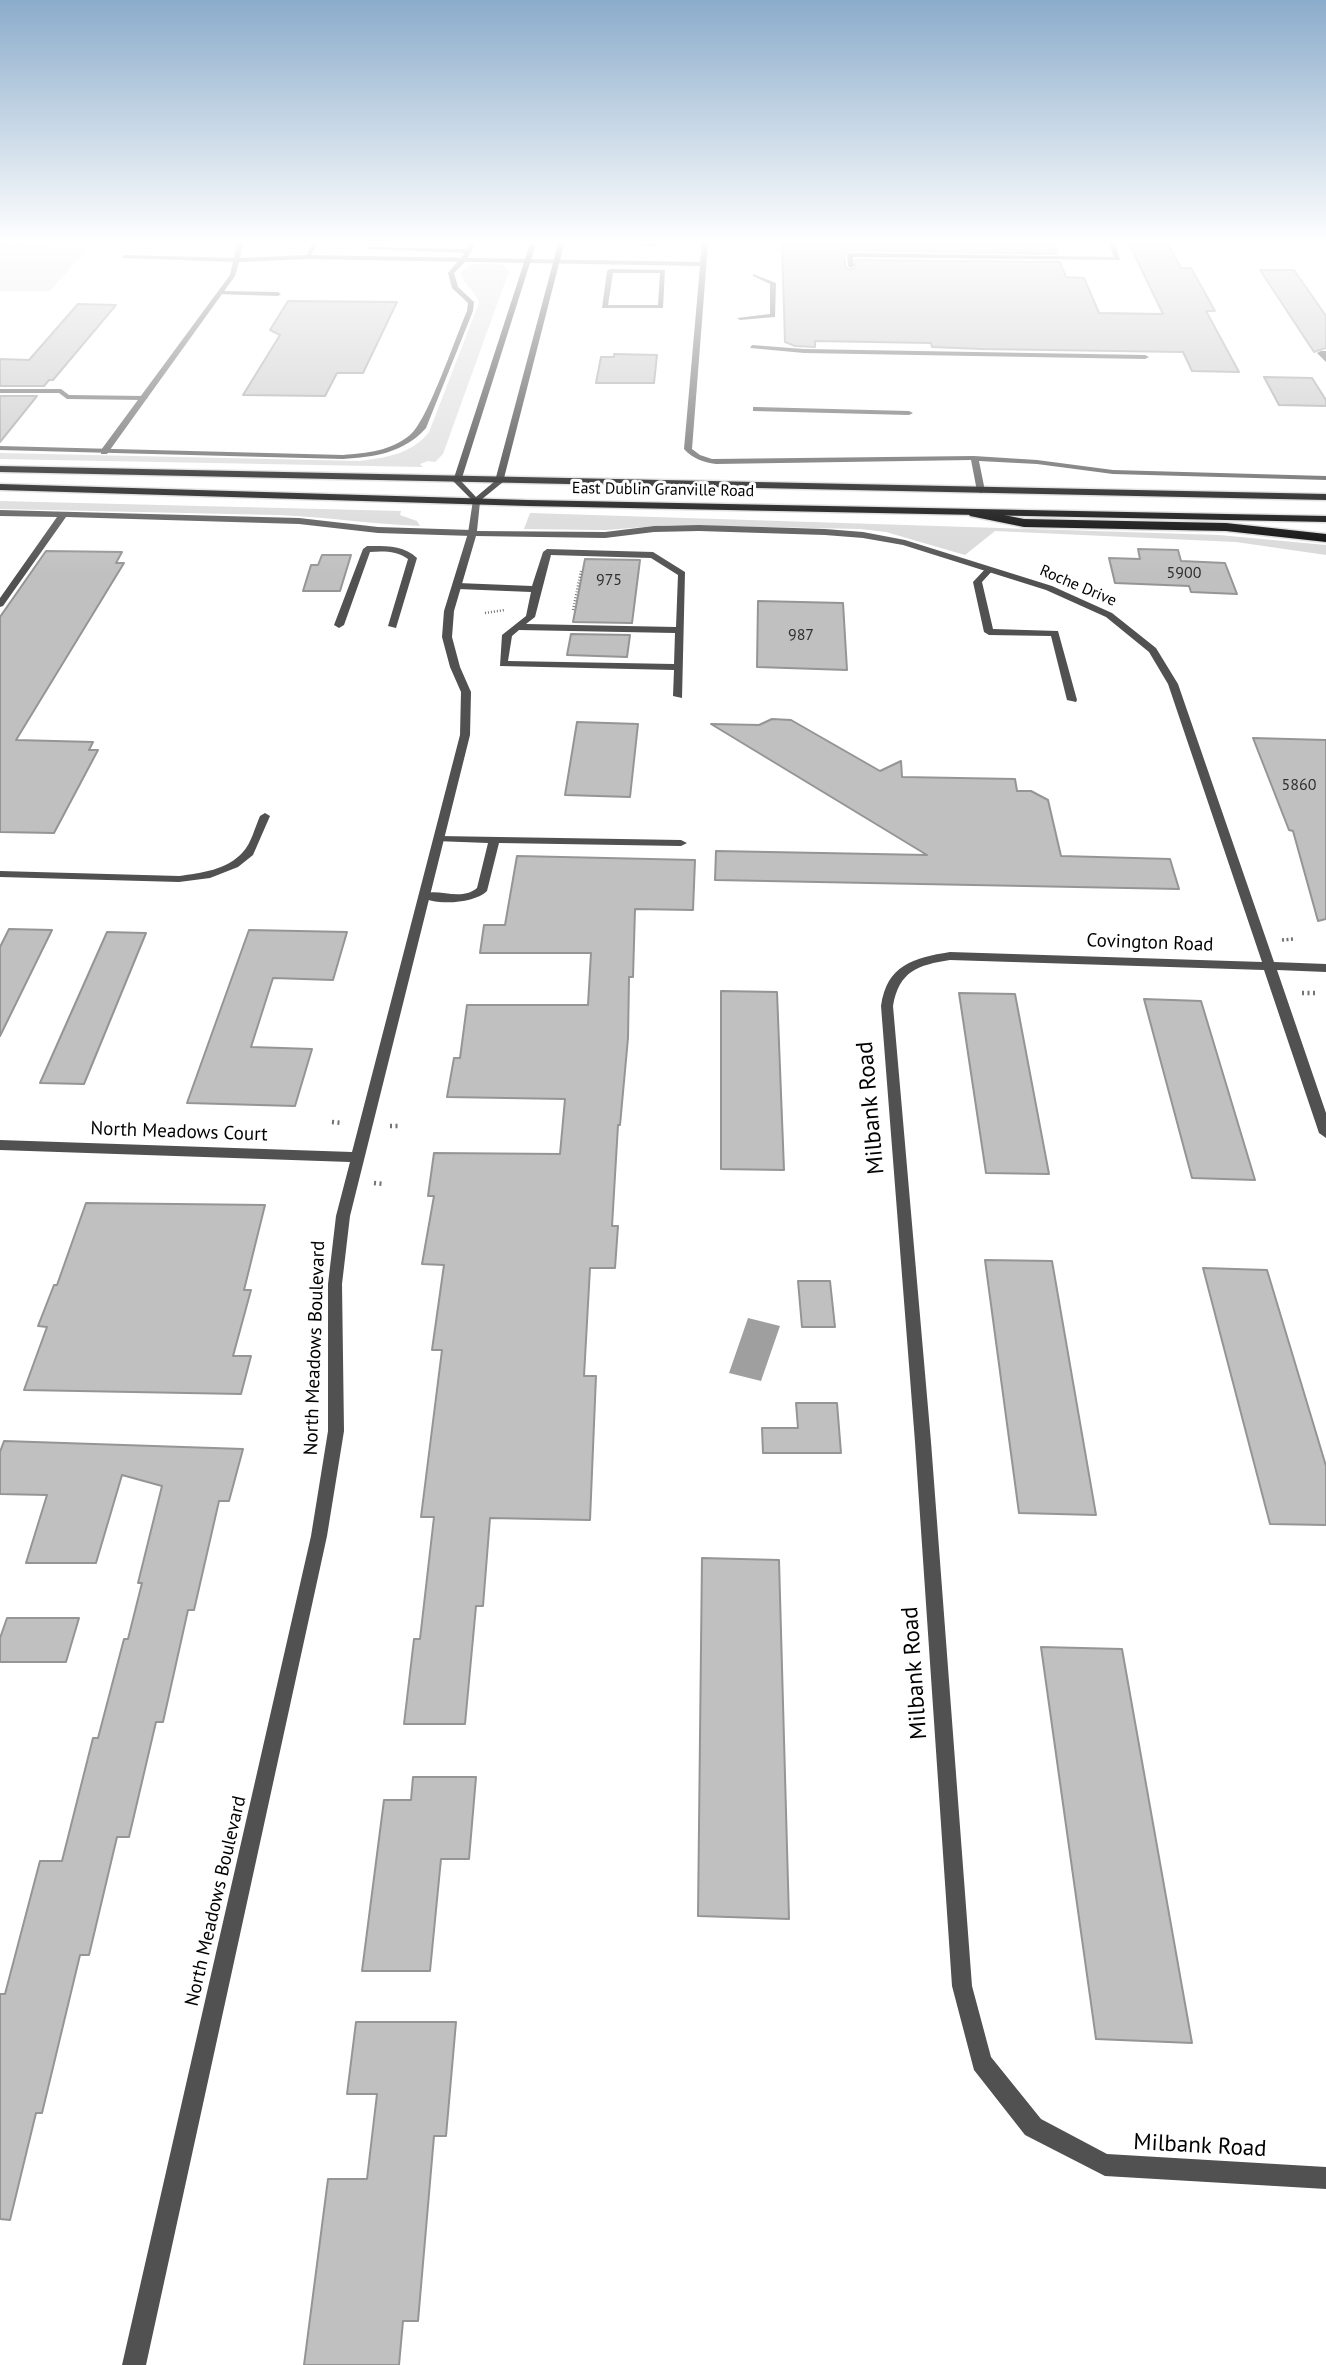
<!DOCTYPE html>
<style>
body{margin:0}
canvas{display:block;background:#fff}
</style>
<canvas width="1326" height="2365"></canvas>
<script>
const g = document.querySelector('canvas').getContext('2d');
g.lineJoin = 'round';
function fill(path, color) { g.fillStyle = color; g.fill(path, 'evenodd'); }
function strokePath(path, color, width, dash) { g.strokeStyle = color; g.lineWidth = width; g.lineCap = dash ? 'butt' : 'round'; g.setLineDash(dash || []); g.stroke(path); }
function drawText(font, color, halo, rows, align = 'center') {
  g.font = font + ' "PT Sans",sans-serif'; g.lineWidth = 6; g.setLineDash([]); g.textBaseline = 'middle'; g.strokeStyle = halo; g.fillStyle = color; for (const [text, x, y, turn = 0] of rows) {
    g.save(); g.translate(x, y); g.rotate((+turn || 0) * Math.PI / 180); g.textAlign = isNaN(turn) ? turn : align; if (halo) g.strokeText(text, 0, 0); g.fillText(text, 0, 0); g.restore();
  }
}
fill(new Path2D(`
 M0,245l89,2 -39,44h-50z
 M487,263l16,2 6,6 -66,183 -8,8 -7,-1 -8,3 3,3 -423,-8v-6l359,8c26,-3 53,-7 70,-29l50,-129c-3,-13 -17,-18 -18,-31l9,-7z
 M0,501l401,10 -1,4 17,6 3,5c-48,-2 -94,-9 -142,-11l-278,-6z
 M530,513l689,22 107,10v10l-90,-13 -241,-11 -30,24 -79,-23 -26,-3 -190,-4 -64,5 -82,-1z`), '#d8d8d8');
fill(new Path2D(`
 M748,1318l32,8 -19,55 -32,-8z`), '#9f9f9f');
const building = new Path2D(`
 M782,244h271l4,10 -207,-4 -6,5 1,11 5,4 5,-2 1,-8 204,2 6,15 18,1 15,35 64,1 -34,-70h39l13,24h10l24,43h-9l33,61 -47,-1 -9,-19 -201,-3 -50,-2 -1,-4 -116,-2v6l-20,-1 -10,-4z
 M1260,270h34l32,46v32l-12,4z
 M288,301l109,1 -34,71h-26l-12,23 -82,-1 37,-60 -10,-5z
 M78,304l38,1 -63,75h-4l-5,6h-44v-27l29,1z
 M614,354l43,1 -3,28h-58l5,-26h13z
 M1264,377l48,1 14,22v6l-47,-1z
 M0,396h37l-37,46z
 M1138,549l40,1 3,11 44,2 12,31 -46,-2 -2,-6 -74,-3 -6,-25 31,1z
 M46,551l76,1 -6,11h8l-108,177 77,2 -4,8h9l-44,83 -54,-1v-215z
 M322,555h29l-11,36h-37l8,-26h7z
 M585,559l55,1 -8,63 -59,-1z
 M758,601l85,2 4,67 -90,-3z
 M571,634l59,1 -3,22 -60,-2z
 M772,719l19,1 89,51 21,-10 1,16 113,2 2,12h14l17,9 13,56 109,3 9,30 -464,-9 1,-29 211,4 -216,-131 48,1z
 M577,722l61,2 -8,73 -65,-2z
 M1253,738l73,2v179l-8,2 -25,-90 -4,-1z
 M517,856l178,4 -2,50 -58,-1 -2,68h-4l-1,61 -8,87h-2l-6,101h6l-3,42h-25l-6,108h12l-6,144 -100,-2 -7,88h-7l-11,118h-61l10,-85h6l14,-122h-13l21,-167h-10l12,-85 -22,-1 12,-68h-6l6,-43 126,1 5,-55 -118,-2 7,-39h6l7,-53h121l3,-52h-111l4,-28h21z
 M9,929l43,1 -52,106v-89z
 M249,930l98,2 -14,48 -60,-2 -22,69 61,2 -17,57 -108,-3z
 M107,932l39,1 -62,151 -44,-1z
 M721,991l56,1 7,178 -63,-1z
 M959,993l56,1 34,180 -63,-1z
 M1144,999l57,2 54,179 -63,-2z
 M86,1203l179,2 -21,85h7l-18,66h18l-10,38 -217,-4 23,-63 -9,-1 16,-41h3z
 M985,1260l67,1 44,254 -77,-2z
 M1203,1268l64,2 59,196v59l-56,-1z
 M798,1281h32l5,46h-33z
 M796,1403h41l4,50h-78l-1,-25h36z
 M4,1441l239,8 -14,52h-10l-25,109h-6l-25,112h-7l-27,115h-12l-28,118h-9l-38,158h-6l-26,107 -10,-1v-225h5l35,-133h22l31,-123h5l26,-99h4l14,-56h-4l24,-97 -40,-11 -26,88h-70l21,-68 -47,-1v-42z
 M702,1558l77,2 10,359 -91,-3z
 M7,1618h72l-13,44h-66v-24z
 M1041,1647l81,2 70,394 -96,-4z
 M413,1777h63l-7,82h-28l-11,112h-68l22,-171h27z
 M356,2022h100l-10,114h-12l-16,185h-15l-4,44h-95l24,-186h39l10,-85h-30z`);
fill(building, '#c0c0c0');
strokePath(building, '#959595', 2);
const primary = new Path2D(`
 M0,466l1326,28v6l-1326,-28z
 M0,484l528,16 798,16v6l-798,-16 -528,-16z`);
const highway = new Path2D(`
 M974,509l50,10 202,4 100,11v8l-100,-11 -202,-4 -54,-11 -2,-3z`);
strokePath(primary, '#dbdbdb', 3);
strokePath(highway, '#dbdbdb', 3);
strokePath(new Path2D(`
 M573,610l8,-39
 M485,613l20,-3`), '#737373', 2.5, [1, 2]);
strokePath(new Path2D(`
 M1282,940l12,-1`), '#737373', 3.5, [2, 2.5]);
strokePath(new Path2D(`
 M1302,993h13
 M332,1122l11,1
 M390,1126h10
 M374,1183l10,1`), '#737373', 4.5, [2, 3.5]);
fill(new Path2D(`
 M312,244h6l-9,14h-4z
 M469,244h6l-9,17 -12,12 4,14 16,15 -1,9 -47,117c-22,25 -52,29 -83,31l-343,-9v-4l343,9c24,-2 48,-4 67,-20 17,-13 46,-99 57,-124l1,-8 -16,-15 -4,-15 17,-20 -99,-4 3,-2 97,2z
 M628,244h31l-3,2z
 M1109,244h6l5,16 -267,-3 1,9 -3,2 -3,-2 -1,-11 3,-2 264,4z
 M124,255l114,3 3,2 -3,2 -116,-4z
 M610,269l55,1 -2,38h-61l5,-37zM613,273h47l-2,32h-50z
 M753,274l23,9 -1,34 -35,3 -3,-2 33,-4v-30l-17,-8z
 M220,291l58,1 3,2 -3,2 -60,-2z
 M752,345l52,4 341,6 4,2 -4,2 -341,-6 -54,-5z
 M1321,351h5v11l-9,-9z
 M0,389h61l8,6 75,1 4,2 -4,2 -77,-1 -8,-6h-59z
 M756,407l153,4 4,2 -4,2 -156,-4v-4z
 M0,510l299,8 79,9 94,3 4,3 -4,3 -94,-3 -79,-9 -233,-7 -63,89 -3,1v-9l57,-81 -57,-1z
 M367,546c18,0 37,-1 50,12l-21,70 -8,-2 20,-67c-11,-8 -24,-8 -38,-7l-26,73 -5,3 -5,-3 29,-76z
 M547,549l106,3 32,20 -3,126 -9,-2 1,-26 -174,-4 2,-31 24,-19 5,-24 -73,-3 -4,-3 4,-3 74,3 11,-34zM551,555l100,3 27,17 -2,52 -150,-3 9,-7zM519,630l156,3 -1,31 -166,-3 4,-25z
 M987,567l7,2 -12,13 11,47 65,2 19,69 -1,2 -9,-2 -16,-64 -62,-1 -5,-3 -11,-50z
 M265,813l5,3 -17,39 -15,12 -28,11 -31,4 -179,-5v-6l179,5c22,-3 48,-6 64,-24 8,-8 12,-25 17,-36z
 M439,836l242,4 6,3 -6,3 -182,-3 -12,48c-13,13 -53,15 -68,5 16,-11 40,7 58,-8l11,-45 -53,-2v-4z`), '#515151');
fill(new Path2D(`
 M237,244h6l-3,14 67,-3 393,7 2,-18h6l-16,205 8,6 12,4 262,-3 63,4 76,10 213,6v4l-213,-6 -76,-10 -58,-3 6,30 -4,2 -4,-2 -6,-31 -255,4c-13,-2 -23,-5 -32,-15l16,-183 -393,-7 -68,3 -4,14 -128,178h-6v-4l129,-175z
 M473,500l7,2 -3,29 128,1 49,-6 45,-1 126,4 38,3 42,8 147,46 60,27 44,35 22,36 96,278 52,2v8l-49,-2 49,143v25l-7,-5 -55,-163 -314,-10c-32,5 -51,11 -57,46l38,436 41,544 19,71 50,62 66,35 219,13v22l-221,-13 -80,-41 -51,-65 -22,-84 -37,-544 -34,-436c6,-41 32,-48 69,-54l312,10 -94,-278 -19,-32 -43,-35 -60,-27 -143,-45 -40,-7 -38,-3 -126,-4 -45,1 -49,6 -129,-2 -22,75 -2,26 8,30 11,25 -1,43 -120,481 -8,68 2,147 -17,105 -181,829h-24l189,-829 17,-105v-147l8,-68 14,-54 -350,-12v-10l352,12 108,-417 1,-43 -11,-25 -8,-30 2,-26 24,-78z`), '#515151');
fill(new Path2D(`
 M530,244h6l-75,237 15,16 19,-16 63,-237h6l-61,238 -27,22 -23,-23z`), '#1e1e1e');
fill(primary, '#000');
fill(highway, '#000');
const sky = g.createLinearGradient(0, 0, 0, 575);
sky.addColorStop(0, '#8baccb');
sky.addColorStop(0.42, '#fff');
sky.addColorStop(1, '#ffffff00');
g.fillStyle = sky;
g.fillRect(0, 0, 1326, 575);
drawText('16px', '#000', '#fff', [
 ["East Dublin Granville Road",663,490,1],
 ["Roche Drive",1078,586,23]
]);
drawText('16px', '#303030', null, [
 ["5900",1184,573],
 ["975",609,580],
 ["987",801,635],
 ["5860",1299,785]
]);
drawText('19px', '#000', '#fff', [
 ["Covington Road",1150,943,2],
 ["North Meadows Court",179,1132,2],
 ["North Meadows Boulevard",315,1348,-88],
 ["North Meadows Boulevard",216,1901,-77]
]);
drawText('23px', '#000', '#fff', [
 ["Milbank Road",871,1108,-95],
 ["Milbank Road",915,1673,-94],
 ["Milbank Road",1200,2146,3]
]);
</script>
